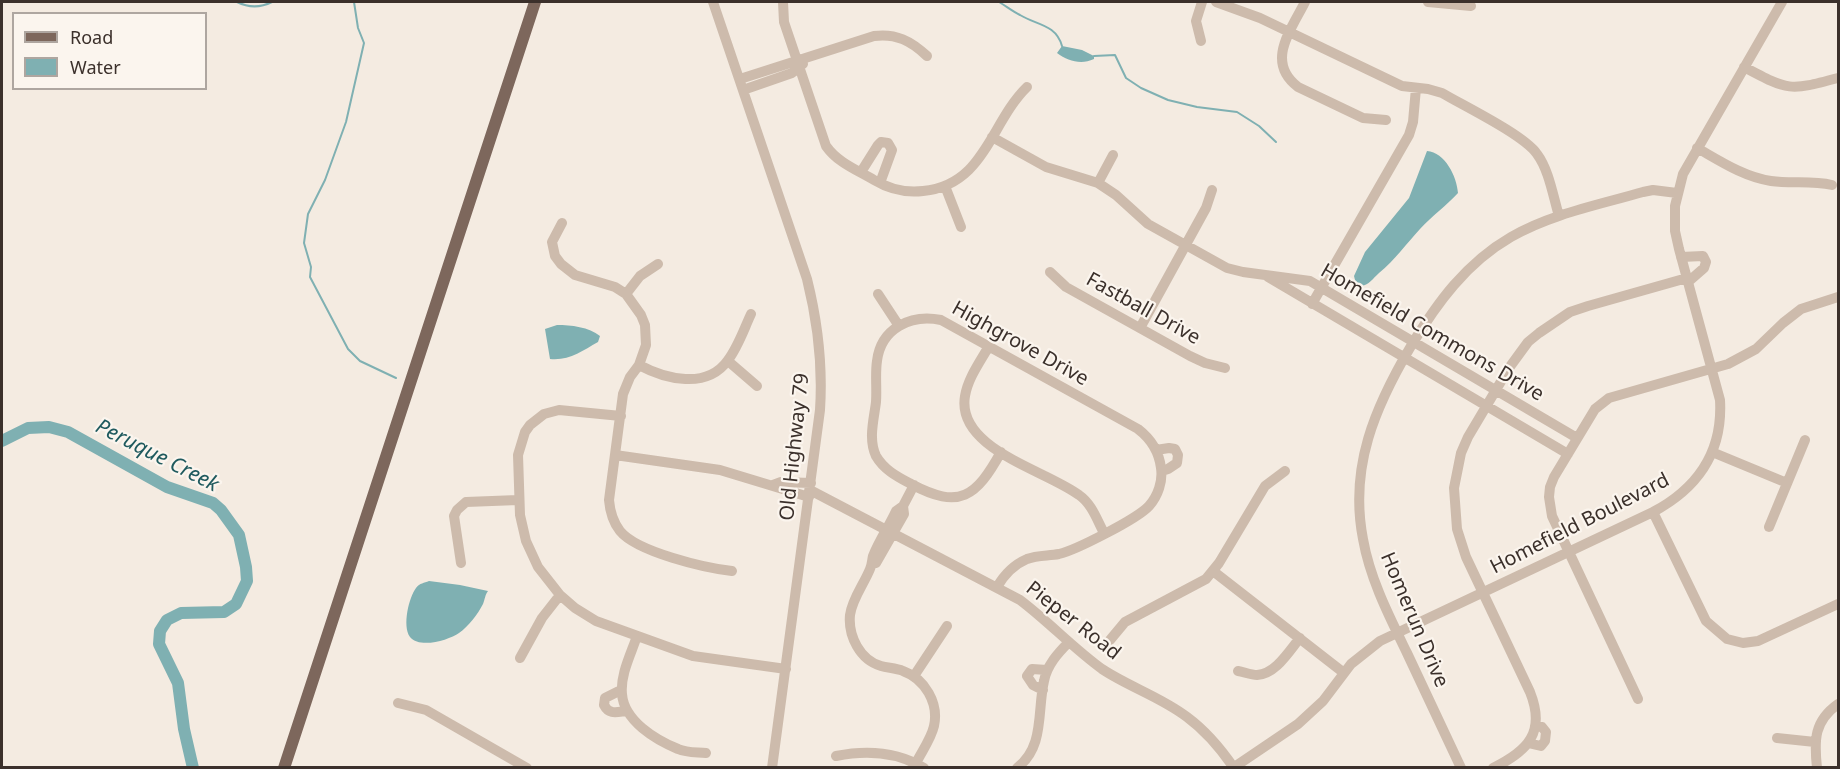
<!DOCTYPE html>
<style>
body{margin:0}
#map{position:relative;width:1840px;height:769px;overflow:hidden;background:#f4ebe1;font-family:"Noto Sans",sans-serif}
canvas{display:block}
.frame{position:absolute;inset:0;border:3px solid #3b302b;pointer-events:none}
.legend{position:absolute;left:12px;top:12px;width:195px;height:78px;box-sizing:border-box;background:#fbf5ee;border:2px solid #aea6a0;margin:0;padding:8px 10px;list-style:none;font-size:18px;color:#3b302b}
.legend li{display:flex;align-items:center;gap:12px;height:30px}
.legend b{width:30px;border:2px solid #aea6a0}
</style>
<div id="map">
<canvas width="1840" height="769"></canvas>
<div class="frame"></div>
<ul class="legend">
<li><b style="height:8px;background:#7d675c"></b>Road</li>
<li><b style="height:16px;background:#7fb0b2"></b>Water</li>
</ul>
</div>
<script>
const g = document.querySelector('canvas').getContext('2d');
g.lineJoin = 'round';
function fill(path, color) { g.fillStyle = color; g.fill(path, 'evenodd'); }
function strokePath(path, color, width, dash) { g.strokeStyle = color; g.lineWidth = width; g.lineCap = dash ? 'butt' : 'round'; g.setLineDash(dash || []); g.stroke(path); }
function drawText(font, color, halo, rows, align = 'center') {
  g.font = font + ' "Noto Sans",sans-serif'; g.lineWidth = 4.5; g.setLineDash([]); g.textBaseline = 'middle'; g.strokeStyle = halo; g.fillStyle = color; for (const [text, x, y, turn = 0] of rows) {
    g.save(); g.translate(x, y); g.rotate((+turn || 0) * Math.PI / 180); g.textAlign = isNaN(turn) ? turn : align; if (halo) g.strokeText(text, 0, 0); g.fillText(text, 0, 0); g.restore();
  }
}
fill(new Path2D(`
 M1062,46l20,4 12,6v3c-13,6 -26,2 -37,-6z
 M1427,151c18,1 30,26 31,42 -12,13 -26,23 -38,36 -14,15 -25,31 -41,44 -8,7 -12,16 -23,11l-2,-8 11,-24 44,-54z
 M557,325c14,0 32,2 43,11l-2,6c-16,9 -29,19 -48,17l-5,-30z
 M429,581l31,4 28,6c-3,4 -3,8 -5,13 -5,10 -15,23 -24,29 -10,7 -39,16 -49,4 -8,-11 -1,-40 6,-49 4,-5 8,-5 13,-7z`), '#7fb0b2');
strokePath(new Path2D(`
 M237,2c12,6 23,6 35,0
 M354,2l4,26 6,15 -18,79 -21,58 -17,34 -4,29 7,24 -1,10 38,72 12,12 36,17
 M999,2c7,4 13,9 21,13 16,10 36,9 42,31
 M1094,56l21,-1 11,23 15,10 27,12 29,7 40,5 22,14 17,16`), '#7fb0b2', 2);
strokePath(new Path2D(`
 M2,441l26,-13 21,-1 19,5 99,55 46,16 8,7 18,25 7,32 1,14 -11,23 -12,8 -43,1 -14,7 -7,11 -1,13 19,39 6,46 9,39`), '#7fb0b2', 12);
strokePath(new Path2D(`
 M713,2l94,277c11,44 16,85 13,131l-48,358
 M783,2l1,20 42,124c12,17 31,24 48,34 15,9 32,13 49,11 62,-6 67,-68 104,-104
 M1216,2l44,16 142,68 26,3 14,4c22,13 82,42 95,61 12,16 16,42 22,62
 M1305,2c-14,28 -40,60 -7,85l65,31 23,2
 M1428,2l43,4
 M1201,41l-5,-20 6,-19
 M1744,67c45,24 45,24 94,11
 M740,79l134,-43c22,-3 37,5 53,20
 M743,90l49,-17 11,-9
 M992,137l54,30 52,16 18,12 32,29 79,44 16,4 67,9 267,157
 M1697,148c23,13 47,29 74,33 21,3 40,-1 61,4
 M861,172l17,-27 3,-3 7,1 4,7 -12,33
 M1098,183l15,-28
 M945,186l16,41
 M562,223l-10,19 3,14 6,8 14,11 40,12 11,7 15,21 4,10 1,20 -7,20 -9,12 -7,17 -14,106c1,12 4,22 11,31 17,21 85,37 112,40
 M1681,257l22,-1 3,6 -2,6 -16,14
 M1050,272l16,15 124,69 15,7 20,5
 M1268,277l300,177
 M626,294l14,-18 18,-12
 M878,294l21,32
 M1312,304l97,-169 4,-13 3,-34
 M1140,328l66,-120 6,-18
 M989,346c-9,16 -21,32 -24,50 -9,53 81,74 114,99 13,9 18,25 25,38
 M728,361l29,25
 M639,365c26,14 68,25 89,-5 10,-13 16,-31 23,-46
 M621,416l-62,-6 -15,4 -14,11 -5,7 -7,23 2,60 6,26 12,26 22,28 15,13 21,13 97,35 93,13
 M1156,450l13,-2 6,1 3,6 -1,8 -9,6 -6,2
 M1712,452l75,31
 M615,455l105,15 89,27
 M773,485l8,-3 30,1
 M914,485l-11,21 -7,5c-7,15 -17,30 -23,45 -1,4 -1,9 -3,13 -6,15 -18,30 -20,46 -2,21 10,45 31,51 7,2 15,2 22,5 22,8 36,32 31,55 -3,13 -12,25 -18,37
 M810,490l210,110c29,22 53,48 82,69 27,18 59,28 85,48 19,14 34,32 47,51
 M1653,512l53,109 21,18 16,4 15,-2 80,-37
 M1769,527l36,-87
 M461,563l-7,-47 3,-6 9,-8 52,-2
 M876,563l28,-49 -1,-8
 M1213,571l131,102
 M997,587c7,-12 16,-22 30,-28 10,-4 21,-3 32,-5 17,-4 78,-35 90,-48 9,-10 14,-25 12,-38 -2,-17 -10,-29 -23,-39l-197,-109c-30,-6 -60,8 -64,41 -2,13 0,27 -1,41 -2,17 -8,37 0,54 8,14 22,21 35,28 49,26 65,13 90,-32
 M637,636c-6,18 -17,39 -15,58 2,27 34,46 56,55 9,4 19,3 28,4
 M1110,640l15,-18 81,-43 13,-16 46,-77 20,-15
 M520,658l22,-40 18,-23
 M1238,671c6,1 13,4 19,4 19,-1 32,-24 43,-37
 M914,676l33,-50
 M621,690l-16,8 -1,7c5,10 13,7 22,6
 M1043,690l-10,-5 -6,-9 5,-7 15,1
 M1638,699l-86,-183 -3,-19 1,-10 4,-10 41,-68 14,-11 119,-34 28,-15 27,-26 18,-14 37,-12
 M398,703l28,7 101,58
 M1777,738l38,4
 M1528,743l13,3 4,-5 1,-9 -4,-5 -7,-1
 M836,756c30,-6 60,-5 88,12
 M1017,768c28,-21 20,-57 27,-87 3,-16 14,-28 25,-39
 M1233,768l65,-44 25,-23 28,-37 29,-23 273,-129c45,-24 70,-60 67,-112l-41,-151 -4,-18v-25l8,-32 99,-172
 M1461,768c-18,-39 -36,-77 -54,-115 -18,-37 -37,-74 -44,-114 -14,-72 12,-132 48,-193 26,-43 55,-83 100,-109 40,-23 87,-32 132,-45l10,-2 24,3
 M1493,768c35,-17 53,-36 37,-76l-64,-135 -9,-28 -3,-41 7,-35 7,-16 41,-69 19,-26 11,-9 31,-21 18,-6 99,-28
 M1817,768c-3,-28 -3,-47 21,-64`), '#cdbbac', 10);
strokePath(new Path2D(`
 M284,768l251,-766`), '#7d675c', 12);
drawText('20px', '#3b302b', '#fbf5ee', [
 ["Fastball Drive",1143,309,29],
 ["Homefield Commons Drive",1432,333,30],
 ["Highgrove Drive",1020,344,29],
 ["Old Highway 79",795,447,-84],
 ["Homefield Boulevard",1580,524,-27],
 ["Homerun Drive",1414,620,67],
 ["Pieper Road",1073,621,38]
]);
drawText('italic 21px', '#1f5a5e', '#fbf5ee', [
 ["Peruque Creek",157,456,27]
]);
</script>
